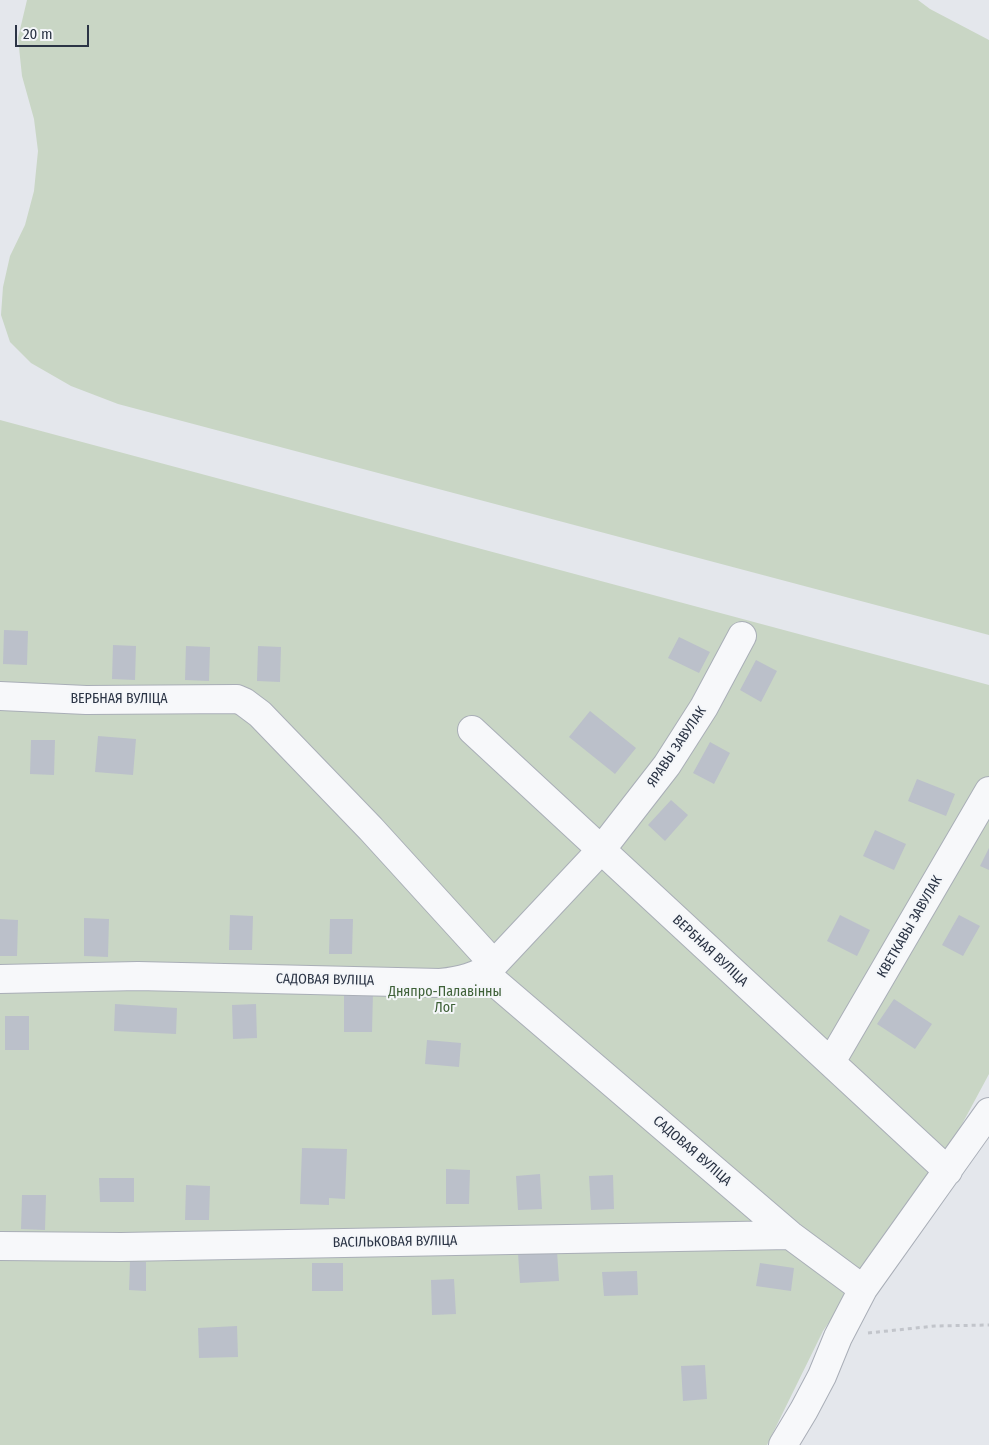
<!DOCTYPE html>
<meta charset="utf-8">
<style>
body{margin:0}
#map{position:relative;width:989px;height:1445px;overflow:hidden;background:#e4e7ec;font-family:"Fira Sans Condensed",sans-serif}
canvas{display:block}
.scale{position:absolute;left:15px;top:25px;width:74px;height:22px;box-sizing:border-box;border:2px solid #2b3445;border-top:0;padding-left:6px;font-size:15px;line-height:18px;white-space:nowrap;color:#2b3445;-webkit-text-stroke:4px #f4f6f9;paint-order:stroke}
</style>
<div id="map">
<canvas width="989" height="1445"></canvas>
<div class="scale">20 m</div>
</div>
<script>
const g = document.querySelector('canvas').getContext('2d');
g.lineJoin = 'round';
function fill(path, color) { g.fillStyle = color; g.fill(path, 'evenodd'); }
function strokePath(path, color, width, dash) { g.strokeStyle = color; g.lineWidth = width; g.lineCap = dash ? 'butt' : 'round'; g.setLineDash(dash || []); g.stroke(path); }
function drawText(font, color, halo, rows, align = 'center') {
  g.font = font + ' "Fira Sans Condensed",sans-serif'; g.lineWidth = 4; g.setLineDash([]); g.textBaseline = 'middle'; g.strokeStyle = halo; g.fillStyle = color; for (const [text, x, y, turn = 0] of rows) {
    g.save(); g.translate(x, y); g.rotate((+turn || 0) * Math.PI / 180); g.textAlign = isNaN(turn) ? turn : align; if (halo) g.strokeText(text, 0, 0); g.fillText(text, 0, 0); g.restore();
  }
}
fill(new Path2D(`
 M27,0h891l12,9 59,31v595l-871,-231 -47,-18 -40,-23 -21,-21 -9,-27 2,-28 7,-31 15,-31 9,-34 4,-40 -4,-32 -12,-43 -4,-38z
 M0,420l989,265v389l-36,67 -130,190 -56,114h-767z`), '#c9d6c5');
fill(new Path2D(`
 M4,630l24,1 -1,34 -24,-1z
 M679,637l31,15 -11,21 -31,-15z
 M113,645l23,1 -1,34 -23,-1z
 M186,646l24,1 -1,34 -24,-1z
 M258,646l23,1 -1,35 -23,-1z
 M756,660l21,11 -16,31 -21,-12z
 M590,711l46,37 -21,26 -46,-37z
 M98,736l38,3 -3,36 -38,-3z
 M31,740h24l-1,35 -24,-1z
 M710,742l20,11 -16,31 -21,-11z
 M917,779l38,15 -9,22 -38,-15z
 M671,800l17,15 -23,26 -17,-16z
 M875,830l31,14 -12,26 -31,-14z
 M989,848v22l-9,-4z
 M230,915l23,1 -1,34h-23z
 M840,915l30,15 -13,26 -30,-15z
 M959,915l21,11 -17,30 -21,-11z
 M84,918l25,1 -1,38 -24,-1z
 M0,919l18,1 -1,36h-17z
 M330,919h23l-1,35h-23z
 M344,992l29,1 -1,39h-28z
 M894,999l38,25 -17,25 -38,-25z
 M115,1004l62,4 -1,26 -62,-3z
 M256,1004l1,34 -24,1 -1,-34z
 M5,1016h24v34h-24z
 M427,1040l34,3 -2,24 -34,-3z
 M302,1148l45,1 -2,50 -16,-1v7l-29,-1z
 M446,1169l24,1 -1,34h-23z
 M540,1174l2,35 -24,1 -2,-34z
 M613,1175l1,34 -23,1 -2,-34z
 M99,1178h35v24h-34z
 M186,1185l24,1 -1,34h-24z
 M22,1195h24l-1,35 -24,-1z
 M557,1251l2,30 -39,2 -2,-30z
 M130,1261l16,1v29l-17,-1z
 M312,1263h31v28h-31z
 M760,1263l34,5 -3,23 -35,-5z
 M637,1271l1,24 -34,1 -2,-24z
 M454,1279l2,35 -24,1 -1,-35z
 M237,1326l1,31 -39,1 -1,-30z
 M705,1365l2,34 -24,2 -2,-35z`), '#bbc0ca');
const minor = new Path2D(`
 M0,696l86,4 151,-1 7,3 16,12 111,115 123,135
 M472,730l476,441
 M483,972l307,263 73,54
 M0,979l138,-3 302,7c21,-2 37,-6 54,-19l107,-114 66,-85 37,-58 38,-71
 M831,1062l158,-271
 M0,1246l121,1 669,-12
 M783,1445l21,-35 18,-34 16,-39 25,-48 126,-177`);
strokePath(minor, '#a9aeb7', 30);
strokePath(new Path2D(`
 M868,1333l67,-7 54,-1`), '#c2c5cb', 3, [4, 4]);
strokePath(minor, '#f7f8fa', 28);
drawText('14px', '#2b3445', '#f4f6f9', [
 ["ВЕРБНАЯ ВУЛІЦА",119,699],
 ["ЯРАВЫ ЗАВУЛАК",677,747,-56],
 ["КВЕТКАВЫ ЗАВУЛАК",910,927,-60],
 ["ВЕРБНАЯ ВУЛІЦА",710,951,43],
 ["САДОВАЯ ВУЛІЦА",325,980,1],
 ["САДОВАЯ ВУЛІЦА",692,1151,41],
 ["ВАСІЛЬКОВАЯ ВУЛІЦА",395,1242,-1]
]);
drawText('14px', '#3f6138', '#f4f6f9', [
 ["Дняпро-Палавінны",445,992],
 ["Лог",445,1008]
]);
</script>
